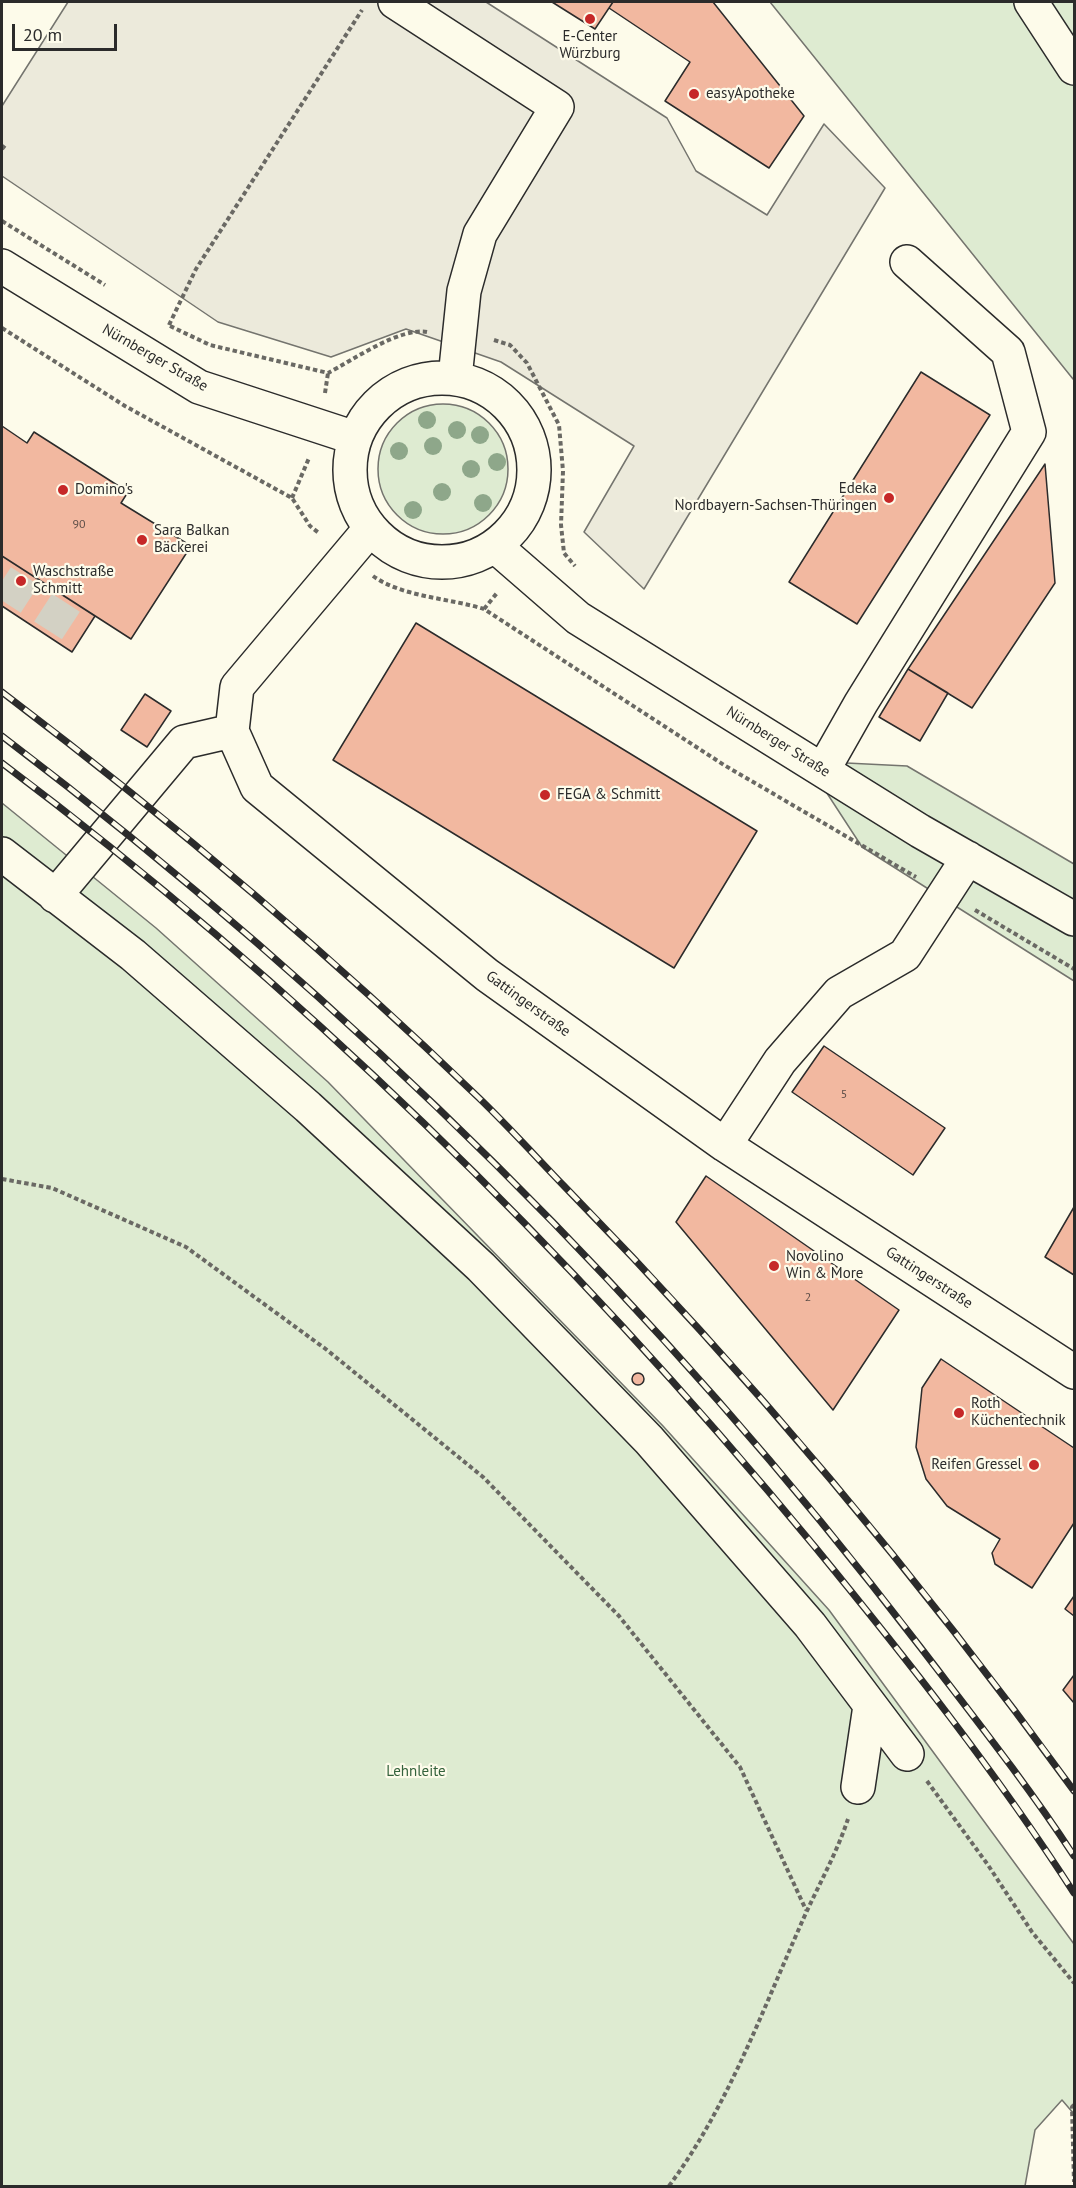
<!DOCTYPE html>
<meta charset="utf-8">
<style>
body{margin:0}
#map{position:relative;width:1076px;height:2188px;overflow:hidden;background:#fdfbea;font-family:"PT Sans",sans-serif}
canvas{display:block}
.frame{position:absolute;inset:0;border:3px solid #2b2b2b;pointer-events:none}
.scale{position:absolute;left:12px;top:24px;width:105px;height:27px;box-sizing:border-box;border:3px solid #2b2b2b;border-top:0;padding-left:8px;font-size:18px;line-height:21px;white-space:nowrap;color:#2b2b2b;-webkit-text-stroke:4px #fdfbea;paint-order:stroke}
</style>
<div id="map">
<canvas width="1076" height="2188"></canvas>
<div class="frame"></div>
<div class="scale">20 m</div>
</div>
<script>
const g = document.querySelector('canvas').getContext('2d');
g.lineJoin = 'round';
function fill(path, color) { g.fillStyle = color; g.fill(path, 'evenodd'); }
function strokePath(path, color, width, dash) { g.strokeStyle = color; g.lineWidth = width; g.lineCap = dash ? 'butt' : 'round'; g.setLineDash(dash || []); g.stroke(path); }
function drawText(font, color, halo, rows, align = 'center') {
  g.font = font + ' "PT Sans",sans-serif'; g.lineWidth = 4.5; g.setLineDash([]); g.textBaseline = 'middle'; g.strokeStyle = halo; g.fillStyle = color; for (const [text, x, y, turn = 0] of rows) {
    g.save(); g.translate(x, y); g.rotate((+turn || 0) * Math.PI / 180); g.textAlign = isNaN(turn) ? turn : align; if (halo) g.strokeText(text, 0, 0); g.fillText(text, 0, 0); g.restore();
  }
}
const green = new Path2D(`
 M770,2h304v378l-1,-1z
 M378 469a65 65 0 1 1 130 0a65 65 0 1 1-130 0Z
 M806,761l101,5 167,98v117l-212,-134z
 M2,803l154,125 172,154 335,344 166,184 245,334v170l-12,-14 -27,30 -10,56h-1023z`);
fill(green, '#deebd1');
strokePath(green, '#74746e', 1.5);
const parking = new Path2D(`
 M68,2h418l181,116 29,53 71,44 57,-91 61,64 -241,401 -60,-57 50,-86 -133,-84 -95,-33 -75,28 -113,-35 -216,-146v-70z`);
fill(parking, '#eceadb');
strokePath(parking, '#74746e', 1.5);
const building = new Path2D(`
 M552,2h61l-18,27z
 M613,2h100l91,114 -35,52 -104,-67 25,-39 -81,-54z
 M921,372l69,43 -133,209 -68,-42z
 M2,426l25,17 7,-11 94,60 -7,11 70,43 -60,93 -129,-83z
 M1045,464l10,119 -83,125 -64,-39z
 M2,556l93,60 -23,36 -70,-46z
 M416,623l341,208 -83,137 -341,-208z
 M908,669l40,24 -28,48 -41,-24z
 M145,694l26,17 -24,36 -26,-17z
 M824,1046l121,82 -32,47 -121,-83z
 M706,1176l193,134 -66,100 -157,-188z
 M1074,1207v68l-29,-18z
 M941,1359l133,89v75l-42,65 -37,-24 -3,-11 8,-14 -53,-33 -21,-27 -10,-32 6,-59z
 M632 1379a6 6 0 1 1 12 0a6 6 0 1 1-12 0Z
 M1074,1596v20l-9,-7z
 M1074,1675v28l-11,-13z`);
fill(building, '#f2b8a0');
strokePath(building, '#2b2b2b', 1.5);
strokePath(new Path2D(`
 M2,581l82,53`), '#d3d1c4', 33, [33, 16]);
const minor = new Path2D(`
 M395,2l162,105 -77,127 -16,57 -9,87
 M2,266l197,121 156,51
 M350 470a92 92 0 1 1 184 0a92 92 0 1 1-184 0Z
 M370,529l-133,158 -5,44 25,56 230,188 238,170 349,227
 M495,546l83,72 342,213 154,88
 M823,770l38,-67 168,-271 -21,-80 -101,-90
 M2,854l131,101 175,152 173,160 168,173 161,185 97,129
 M55,896l129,-154 48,-11
 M725,1145l55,-84 59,-68 66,-38 63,-97
 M858,1787l12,-81`);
const highway = new Path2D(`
 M1031,2l43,66`);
strokePath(minor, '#2b2b2b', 36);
strokePath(highway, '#2b2b2b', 36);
strokePath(new Path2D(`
 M2,149l4,-5
 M2,221l103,64
 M169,325l27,-56 166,-259
 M170,326l40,19 118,28c25,-13 72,-46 99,-41
 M2,328l123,78 167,92 18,28 10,8
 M494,340l16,5 17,18 32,62 4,46 -2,54 3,28 11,13
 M325,393l3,-20
 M292,498l17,-40
 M373,576c29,21 76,22 111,33l240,156 192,112
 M484,609l13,-16
 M975,910l99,59
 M2,1179l50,9 134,59 141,103 156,127 136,139 121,151 66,143
 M927,1781l61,84 44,67 42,51
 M1074,2105l-2,2 2,75
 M669,2186c57,-77 90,-167 129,-255 16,-38 37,-73 50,-112`), '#6a6964', 4, [4.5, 3]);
strokePath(minor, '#fdfbea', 33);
strokePath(highway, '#fdfbea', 33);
const rail = new Path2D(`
 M2,692c166,126 327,261 477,406 30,29 58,60 86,89 185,189 354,390 509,604
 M2,736c345,262 656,568 919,912 52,68 106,136 153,208
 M2,763c301,226 573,493 813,784 91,111 181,225 259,346`);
strokePath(rail, '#2b2b2b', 7);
strokePath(rail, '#fdfbea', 4.5, [14]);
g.fillStyle = '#8ea78a';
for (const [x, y] of [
 [427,420],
 [457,430],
 [480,435],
 [433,446],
 [399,451],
 [497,462],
 [471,469],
 [442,492],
 [483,503],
 [413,510]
]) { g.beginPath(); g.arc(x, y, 9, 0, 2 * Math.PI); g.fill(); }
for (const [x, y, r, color] of [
 [590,19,6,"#c62828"],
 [694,94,6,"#c62828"],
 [63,490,6,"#c62828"],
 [889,498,6,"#c62828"],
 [142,540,6,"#c62828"],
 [21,581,6,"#c62828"],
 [545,795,6,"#c62828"],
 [774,1266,6,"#c62828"],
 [959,1413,6,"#c62828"],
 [1034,1465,6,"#c62828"]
]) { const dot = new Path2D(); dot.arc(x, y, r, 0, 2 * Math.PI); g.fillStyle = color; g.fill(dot); strokePath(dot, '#fdfbea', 2); }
drawText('12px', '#5d4e48', null, [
 ["90",79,525],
 ["5",844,1095],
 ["2",808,1298]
]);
drawText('15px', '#2b2b2b', '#fdfbea', [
 ["E-Center",590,37,"center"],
 ["Würzburg",590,54,"center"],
 ["easyApotheke",706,94],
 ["Edeka",877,489,"right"],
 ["Nordbayern-Sachsen-Thüringen",877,506,"right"],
 ["Domino's",75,490],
 ["Sara Balkan",154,531],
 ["Bäckerei",154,548],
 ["Waschstraße",33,572],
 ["Schmitt",33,589],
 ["FEGA & Schmitt",557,795],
 ["Novolino",786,1257],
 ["Win & More",786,1274],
 ["Roth",971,1404],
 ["Küchentechnik",971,1421],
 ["Reifen Gressel",1022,1465,"right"]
], 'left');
drawText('15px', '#2b2b2b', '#fdfbea', [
 ["Nürnberger Straße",155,358,30],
 ["Nürnberger Straße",778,742,32],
 ["Gattingerstraße",528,1004,36],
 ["Gattingerstraße",929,1278,33]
]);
drawText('15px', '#34623c', '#fdfbea', [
 ["Lehnleite",416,1772]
]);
</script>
